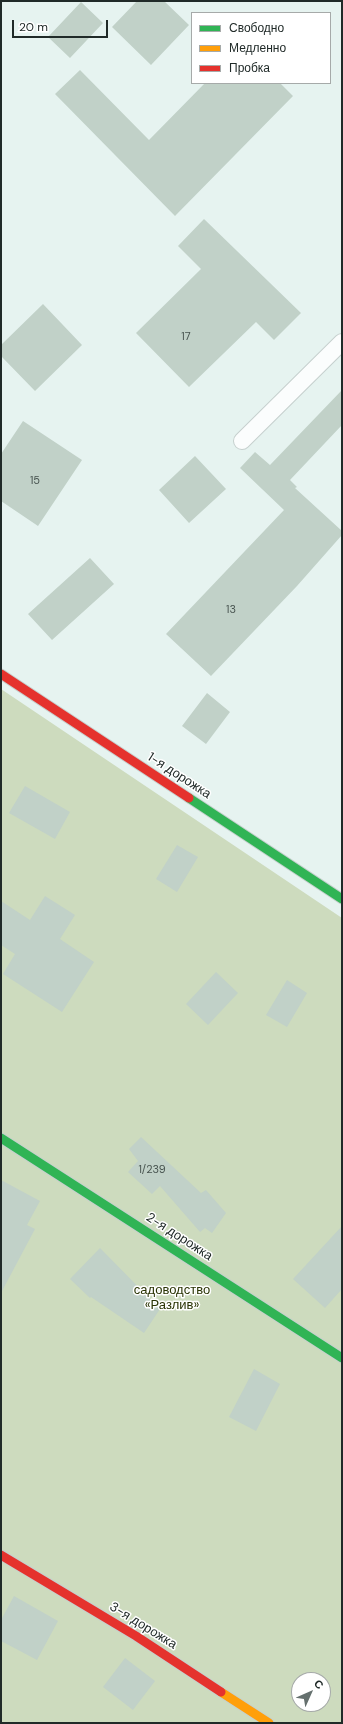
<!DOCTYPE html>
<meta charset="utf-8">
<style>
body{margin:0}
#map{position:relative;width:343px;height:1724px;overflow:hidden;background:#e6f3f0;font-family:"DM Sans",sans-serif}
canvas{display:block}
.frame{position:absolute;inset:0;border:2px solid #202a28;pointer-events:none}
.legend{position:absolute;left:191px;top:12px;width:140px;height:72px;box-sizing:border-box;background:#fff;border:1px solid #a6aaa9;margin:0;padding:5px 7px;list-style:none;font-size:12px;color:#202a28}
.legend li{display:flex;align-items:center;gap:8px;height:20px}
.legend b{width:20px;border:1px solid #a6aaa9}
.north{position:absolute;left:291px;top:1672px;width:40px;height:40px;box-sizing:border-box;background:#fff;border:1px solid #a6aaa9;border-radius:50%;rotate:45deg;font-size:11px;font-weight:700;line-height:16px;text-align:center;color:#202a28}
.north::after{content:'';display:block;margin:auto;width:14px;height:18px;background:#65706e;clip-path:polygon(50% 0,100% 100%,50% 72%,0 100%)}
.scale{position:absolute;left:12px;top:20px;width:96px;height:18px;box-sizing:border-box;border:2px solid #202a28;border-top:0;padding-left:5px;font-size:12px;line-height:14px;white-space:nowrap;color:#202a28;-webkit-text-stroke:3px #fff;paint-order:stroke}
</style>
<div id="map">
<canvas width="343" height="1724"></canvas>
<div class="frame"></div>
<ul class="legend">
<li><b style="height:5px;background:#30b455"></b>Свободно</li>
<li><b style="height:5px;background:#ff9f0a"></b>Медленно</li>
<li><b style="height:5px;background:#e5322d"></b>Пробка</li>
</ul>
<div class="north">С</div>
<div class="scale">20 m</div>
</div>
<script>
const g = document.querySelector('canvas').getContext('2d');
g.lineJoin = 'round';
function fill(path, color) { g.fillStyle = color; g.fill(path, 'evenodd'); }
function strokePath(path, color, width, dash) { g.strokeStyle = color; g.lineWidth = width; g.lineCap = dash ? 'butt' : 'round'; g.setLineDash(dash || []); g.stroke(path); }
function drawText(font, color, halo, rows, align = 'center') {
  g.font = font + ' "DM Sans",sans-serif'; g.lineWidth = 3; g.setLineDash([]); g.textBaseline = 'middle'; g.strokeStyle = halo; g.fillStyle = color; for (const [text, x, y, turn = 0] of rows) {
    g.save(); g.translate(x, y); g.rotate((+turn || 0) * Math.PI / 180); g.textAlign = isNaN(turn) ? turn : align; if (halo) g.strokeText(text, 0, 0); g.fillText(text, 0, 0); g.restore();
  }
}
fill(new Path2D(`
 M1,689l341,229v805h-341zM299,1680h24v24h-24z`), '#cddbbe');
fill(new Path2D(`
 M137,1h27l25,24 -38,40 -39,-38z
 M81,2l22,21 -33,35 -22,-21z
 M80,70l69,70 56,-57h75l13,13 -118,120 -120,-122z
 M204,219l97,94 -27,27 -18,-18 -67,65 -53,-54 65,-64 -23,-23z
 M43,304l39,41 -47,46 -34,-35v-11z
 M342,390v35l-52,55 7,7 -2,1 47,43v4l-45,51 -86,90 -45,-42 118,-124 -44,-42 15,-16 15,13z
 M23,421l59,39 -44,66 -37,-25v-47z
 M195,456l31,33 -37,34 -30,-33z
 M90,558l24,26 -62,56 -24,-26z
 M207,693l23,19 -24,32 -24,-18z
 M25,786l45,26 -15,27 -46,-26z
 M177,845l21,12 -21,35 -21,-13z
 M45,896l30,19 -15,24 34,23 -32,50 -59,-38 12,-20 -14,-9v-44l29,19z
 M216,972l22,21 -30,32 -22,-21z
 M287,980l20,13 -20,34 -21,-12z
 M141,1137l60,56 5,-3 20,23 -14,20 -7,-5 -5,4 -40,-46 -8,8 -24,-22 10,-11 -9,-12z
 M1,1180l39,21 -13,24 8,4 -34,64z
 M342,1226v63l-17,19 -32,-29z
 M100,1248l60,61 -16,24 -53,-36 -1,1 -20,-19z
 M254,1369l26,15 -24,47 -27,-14z
 M14,1596l44,25 -21,39 -36,-19v-21z
 M125,1658l30,23 -22,29 -30,-23z`), '#c1d1c8');
const lane = new Path2D(`
 M242,441l100,-99`);
const fast = new Path2D(`
 M189,798l153,101
 M1,1138l341,220`);
const slow = new Path2D(`
 M221,1692l48,31`);
const jam = new Path2D(`
 M1,674l188,124
 M1,1555l135,81 85,56`);
strokePath(lane, '#c6d0ce', 18);
strokePath(fast, '#c6d0ce', 11);
strokePath(slow, '#c6d0ce', 11);
strokePath(jam, '#c6d0ce', 11);
strokePath(lane, '#fbfdfd', 16);
strokePath(fast, '#30b455', 9);
strokePath(slow, '#ff9f0a', 9);
strokePath(jam, '#e5322d', 9);
drawText('11px', '#485450', null, [
 ["17",186,337],
 ["15",35,481],
 ["13",231,610],
 ["1/239",152,1170]
]);
drawText('13px', '#202a28', '#fff', [
 ["1-я дорожка",179,776,33],
 ["2-я дорожка",179,1237,33],
 ["3-я дорожка",143,1626,32]
]);
drawText('13px', '#2a3404', '#fff', [
 ["садоводство",172,1291],
 ["«Разлив»",172,1306]
]);
</script>
